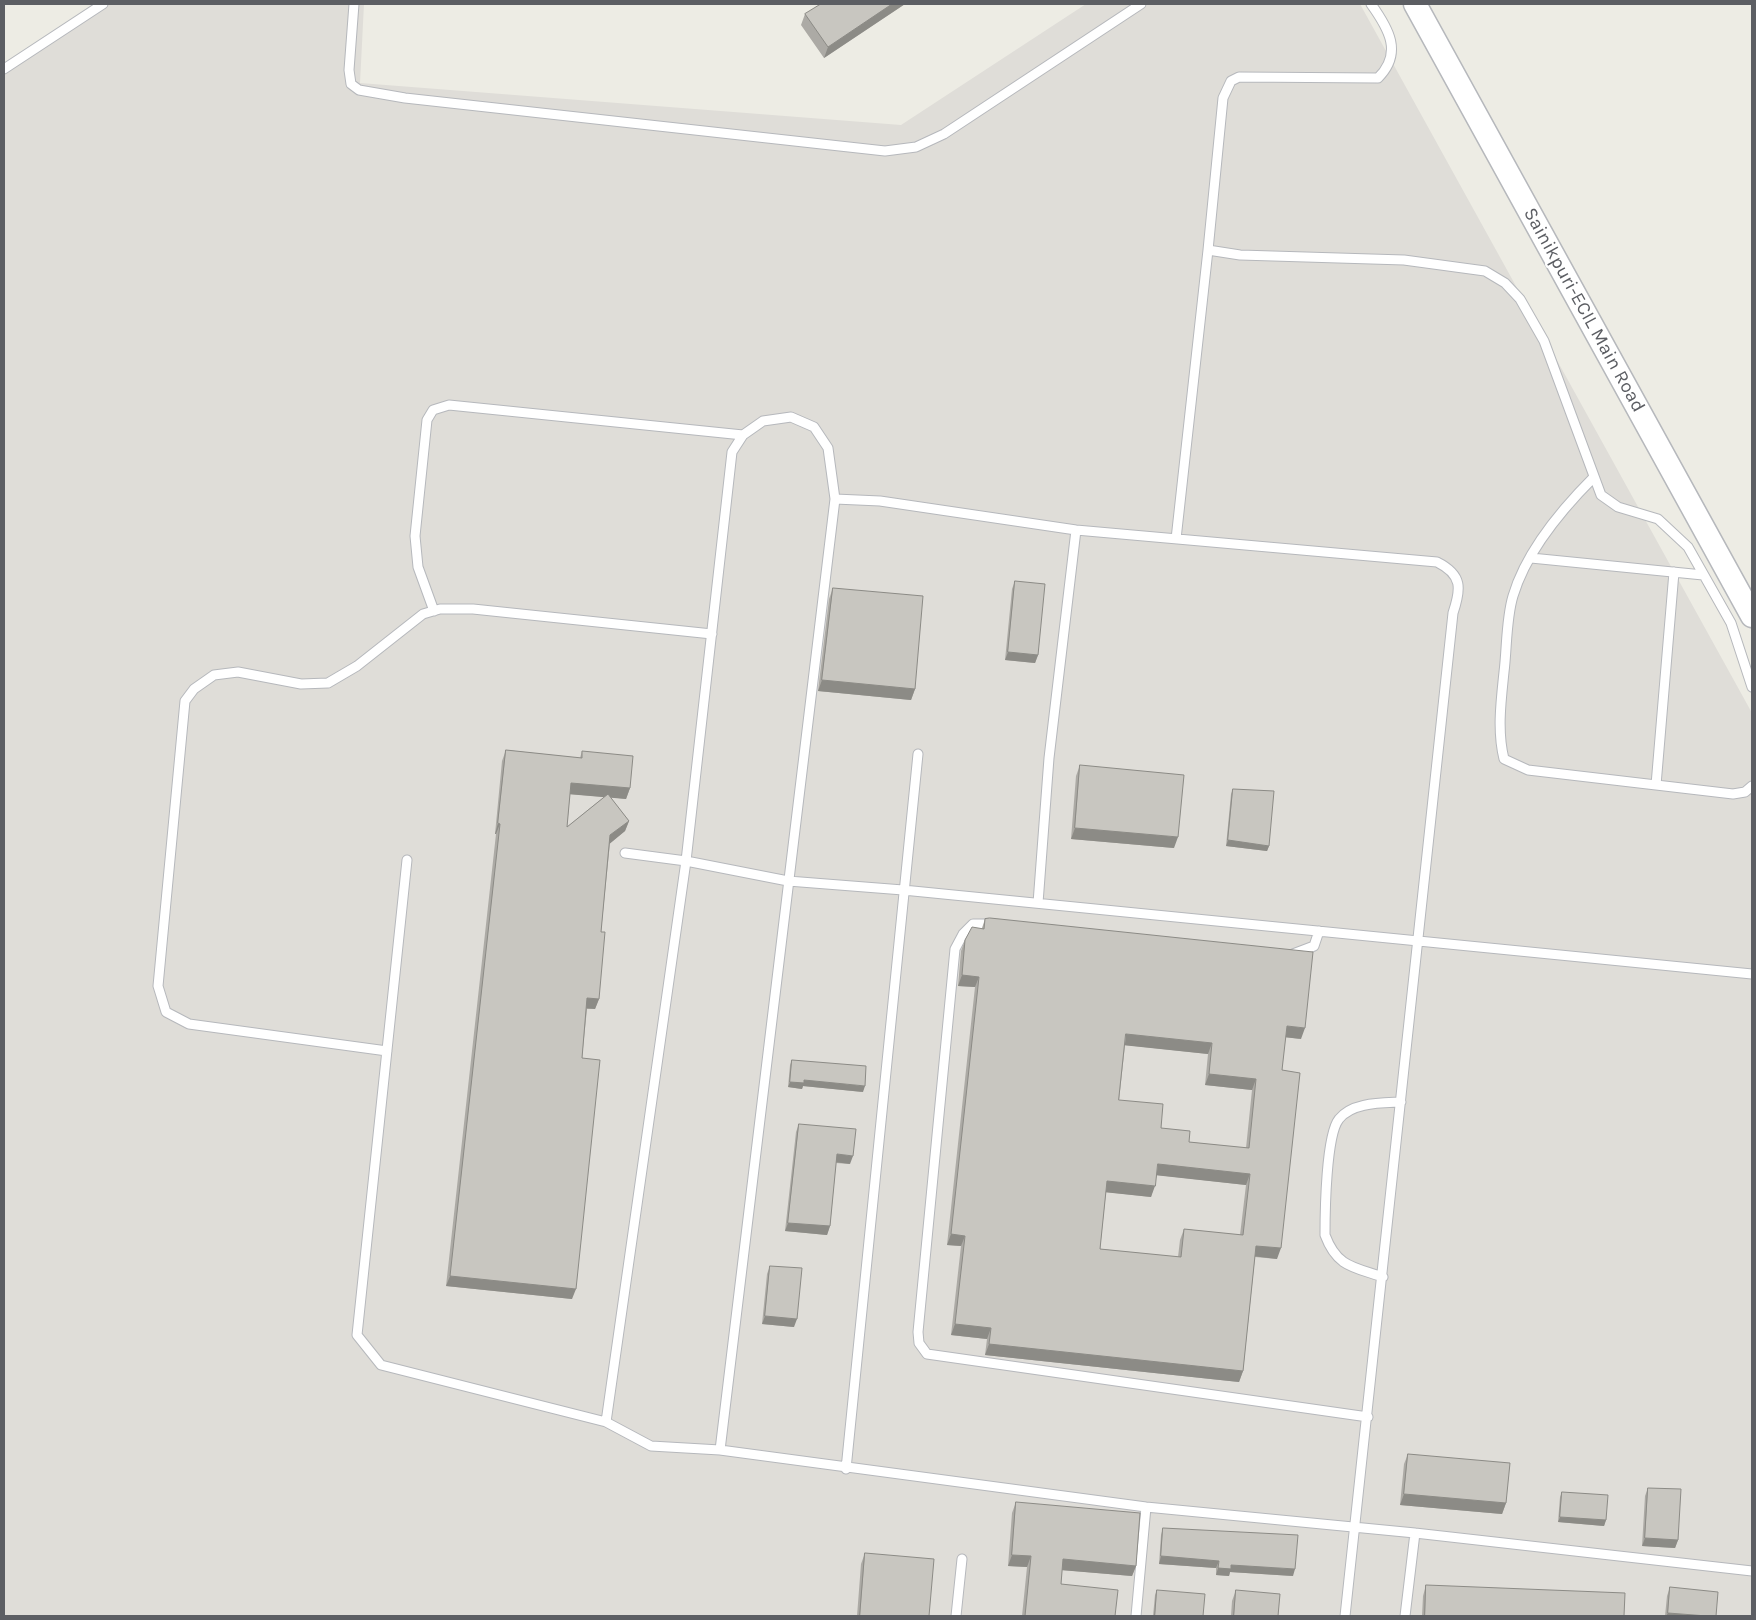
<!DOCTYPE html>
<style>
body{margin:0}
#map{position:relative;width:1756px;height:1620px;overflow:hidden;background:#edece4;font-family:Karla,sans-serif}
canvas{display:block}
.frame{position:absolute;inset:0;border:5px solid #5c5e63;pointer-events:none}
</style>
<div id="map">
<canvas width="1756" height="1620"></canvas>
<div class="frame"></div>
</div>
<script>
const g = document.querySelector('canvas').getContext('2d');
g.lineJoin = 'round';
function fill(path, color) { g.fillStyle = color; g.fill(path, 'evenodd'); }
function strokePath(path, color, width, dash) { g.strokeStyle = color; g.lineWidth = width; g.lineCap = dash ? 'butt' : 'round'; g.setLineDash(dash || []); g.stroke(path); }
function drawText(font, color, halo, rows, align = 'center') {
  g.font = font + ' Karla,sans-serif'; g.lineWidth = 4.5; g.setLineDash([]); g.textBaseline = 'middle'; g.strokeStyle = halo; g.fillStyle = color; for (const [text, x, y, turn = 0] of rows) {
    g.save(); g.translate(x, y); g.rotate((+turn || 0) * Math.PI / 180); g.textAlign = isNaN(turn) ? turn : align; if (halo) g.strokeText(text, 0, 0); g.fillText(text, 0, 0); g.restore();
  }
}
fill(new Path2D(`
 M110,4h254l-4,79 541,42 185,-121h274l392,709v903h-1748v-1550z`), '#dfddd8');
const service = new Path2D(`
 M354,4l-5,66 2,14 8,6 46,8 480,53 31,-4 28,-13 197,-130
 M1371,4c18,25 32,49 7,74l-139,-1 -8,4 -8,17 -15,152 32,5 164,5 81,11 20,12 15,16 24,42 57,154 17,12 40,12 30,28 43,76 21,64
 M4,69l99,-65
 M1594,477c-31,31 -68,75 -81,119 -7,23 -6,52 -9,76 -3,29 -7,59 0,87l24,11 205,24 12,-2 7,-6
 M835,499l-7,-51 -14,-21 -23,-10 -28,4 -20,14 -11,17 -46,409 -80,561 45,24 69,4 426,57 269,26 337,38
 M1176,539l32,-289
 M1531,558l172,17
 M434,611l-16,-44 -3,-31 12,-116 6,-10 16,-5 294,30
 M1656,785l18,-213
 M625,853l61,8 102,20 115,9 849,84
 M407,860l-50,475 24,30 225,57
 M1038,903l11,-145 27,-228
 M994,924h-21l-10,10 -8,15 -37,383 1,11 8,11 441,63
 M1293,954l21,-8 5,-15
 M387,1051l-198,-27 -23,-12 -8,-26 27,-285 9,-12 20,-14 24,-3 63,12 27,-1 29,-17 66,-52 17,-5h33l239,25
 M1383,1277c-30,-10 -46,-10 -58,-42 0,-23 1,-100 14,-116 13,-17 43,-16 62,-17
 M720,1450l115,-951 45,2 196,29 361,32c26,13 24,27 16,51l-108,1003
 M846,1469l72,-715
 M956,1616l6,-57
 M1136,1616l10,-109
 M1405,1616l10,-83`);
const tertiary = new Path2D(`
 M1415,4l337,612`);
strokePath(service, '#b6b8bc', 11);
strokePath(tertiary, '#b6b8bc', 25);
strokePath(service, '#fff', 9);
strokePath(tertiary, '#fff', 22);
fill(new Path2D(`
 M821,4h84l-81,54 -23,-33 4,-11z
 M1015,581l23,74 -3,8 -30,-3 7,-71z
 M833,588l82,101 -4,11 -93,-9 11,-92z
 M506,750l74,8 2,-7 48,37 -4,11 -16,-2 19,24 -4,10 -15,12 -9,89 -2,67 -4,10h-8l-5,49 -10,241 -126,-13 50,-452h-1l7,-73zM570,794l34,3 -37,30z
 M1080,765l94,83 -103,-9 5,-63z
 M1233,789l36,57 -2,5 -41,-5 5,-52z
 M985,919l316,120 -16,-2 -3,33 -5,189 -22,-2 -12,114 -4,11 -254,-27 2,-16 -36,-4 10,-89 -14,-1 28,-258 -17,-1 3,-35 4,-11 17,-12zM1125,1045l83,9 -3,31 47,5 -6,58 -57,-6 -28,-14 -42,-28zM1157,1175l89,10 -6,50 -56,-6 -4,11 -2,17 -78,-8 6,-57 45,5z
 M792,1060l71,32 -60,-6 -1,3 -14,-2 2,-22z
 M799,1124l51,40 -14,-1 -6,63 -3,9 -42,-4 11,-99z
 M770,1266l24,61 -32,-3 5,-50z
 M1408,1454l98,49 -4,11 -102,-9 4,-41z
 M1648,1488l30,52 -3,8 -33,-2 3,-50z
 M1562,1492l44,28 -2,6 -46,-4 2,-25z
 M1016,1502l120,64 -4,10 -70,-6 -1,14 54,32h-93l5,-49 -19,-1 4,-53z
 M1163,1528l130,48 -63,-4 -1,4 -13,-1v-7l-57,-4 2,-29z
 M865,1553l64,63h-72l4,-52z
 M1426,1585l198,31h-202l1,-20z
 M1670,1587l46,29h-51l2,-20z
 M1157,1590l46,26h-50l2,-21z
 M1236,1590l42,26h-47l1,-15z`), '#acaaa5');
fill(new Path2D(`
 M892,4h13l-81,54 4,-11z
 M1008,652l30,3 -3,8 -30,-3z
 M822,680l93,9 -4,11 -93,-9z
 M571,783l59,5 -4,11 -59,-5z
 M629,821l-4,10 -18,15 3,-11z
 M498,823l2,1 -4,10h-1z
 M1075,828l103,9 -4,11 -103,-9z
 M1228,840l41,6 -2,5 -41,-5z
 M962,975l17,2 -4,10 -17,-1z
 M587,998l12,1 -4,10 -11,-1z
 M1287,1026l18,2 -4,11 -18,-2z
 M1126,1034l86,9 -4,11 -86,-9z
 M1209,1074l47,5 -4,11 -47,-5z
 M804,1080l61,6 -2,6 -60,-6 -1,3 -14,-2 2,-5z
 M837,1154l16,2 -3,8 -16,-2z
 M1158,1164l92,10 -4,11 -92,-10z
 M1107,1181l48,5 -4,11 -48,-5z
 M788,1223l42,3 -3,9 -42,-4z
 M951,1234l14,2 -4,10 -14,-1z
 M1256,1246l25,2 -4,11 -25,-3z
 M450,1276l126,13 -4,10 -126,-13z
 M765,1316l32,3 -3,8 -32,-3z
 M955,1324l36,4 -4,11 -36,-4z
 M989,1344l254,27 -4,11 -254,-27z
 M1404,1494l102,9 -4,11 -102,-9z
 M1560,1517l46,3 -2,6 -46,-4z
 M1645,1538l33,2 -3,8 -33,-2z
 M1012,1555l19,1 -4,11 -19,-1z
 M1161,1556l58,5 -3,7 -57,-4z
 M1063,1559l73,7 -4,10 -72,-6z
 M1231,1565l64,4 -2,7 -63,-4 -1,4 -13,-1 2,-7z
 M1668,1613l39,3h-41z`), '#8c8b86');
const building = new Path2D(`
 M821,4h71l-64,43 -23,-33z
 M1015,581l30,3 -7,71 -30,-3z
 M833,588l90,8 -8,93 -93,-9z
 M506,750l76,8v-7l51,5 -3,32 -59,-5 -4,44 41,-33 21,27 -19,14 -9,97h4l-6,67 -12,-1 -5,60 18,2 -24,229 -126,-13 50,-452 -2,-1z
 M1080,765l104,10 -6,62 -103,-9z
 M1233,789l41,2 -5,55 -41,-6z
 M990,918l323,34 -8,76 -18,-2 -5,44 18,3 -19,175 -25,-2 -13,125 -254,-27 2,-16 -36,-4 10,-88 -14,-2 28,-257 -17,-2 3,-35 7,-13 12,2 1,-10zM1126,1034l86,9 -3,31 47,5 -7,69 -60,-6 1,-11 -29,-3 2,-24 -44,-4zM1158,1164l92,10 -7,61 -59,-6 -3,28 -81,-8 7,-68 48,5z
 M792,1060l74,6 -1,20 -61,-6v3l-14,-1z
 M799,1124l57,5 -3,27 -16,-2 -7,72 -42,-3z
 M770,1266l32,2 -5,51 -32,-3z
 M1408,1454l102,9 -4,40 -102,-9z
 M1648,1488l33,1 -3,51 -33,-2z
 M1562,1492l46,3 -2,25 -46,-3z
 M1016,1502l124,11 -4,53 -73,-7 -2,25 57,6 -3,26h-90l6,-60 -19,-1z
 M1163,1528l135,7 -3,34 -64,-4v4l-13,-1 1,-7 -58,-5z
 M865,1553l69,6 -5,57h-69z
 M1426,1585l199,8 -1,23h-199z
 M1670,1587l48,5 -2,24h-9l-39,-3z
 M1157,1590l48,4 -2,22h-48z
 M1236,1590l44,4 -2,22h-44z`);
fill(building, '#c8c6c0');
strokePath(building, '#8c8b86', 1);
drawText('19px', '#5c5e63', '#fff', [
 ["Sainikpuri-ECIL Main Road",1584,310,61]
]);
</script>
